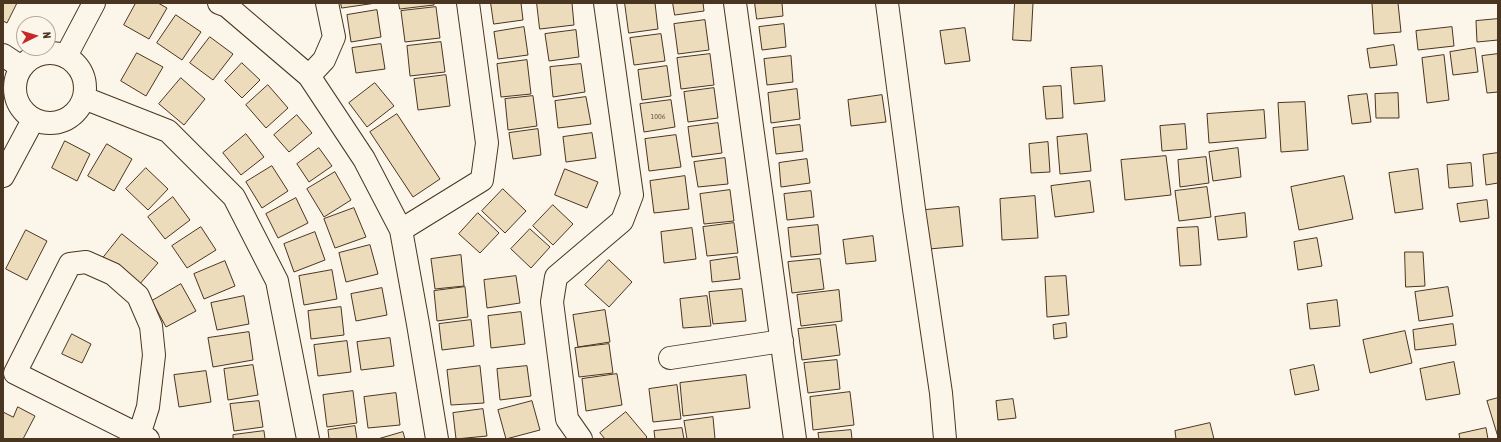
<!DOCTYPE html>
<style>
body{margin:0}
#map{position:relative;width:1501px;height:442px;overflow:hidden;background:#fbf6e9;font-family:"Asap Condensed",sans-serif}
canvas{display:block}
.frame{position:absolute;inset:0;border:4px solid #4a3520;pointer-events:none}
.north{position:absolute;left:16px;top:16px;width:40px;height:40px;box-sizing:border-box;background:#fbf6e9;border:1px solid #b4a999;border-radius:50%;rotate:85deg;font-size:11px;font-weight:700;line-height:16px;text-align:center;color:#4a3520}
.north::after{content:'';display:block;margin:auto;width:14px;height:18px;background:#c62828;clip-path:polygon(50% 0,100% 100%,50% 72%,0 100%)}
</style>
<div id="map">
<canvas width="1501" height="442"></canvas>
<div class="frame"></div>
<div class="north">N</div>
</div>
<script>
const g = document.querySelector('canvas').getContext('2d');
g.lineJoin = 'round';
function fill(path, color) { g.fillStyle = color; g.fill(path, 'evenodd'); }
function strokePath(path, color, width, dash) { g.strokeStyle = color; g.lineWidth = width; g.lineCap = dash ? 'butt' : 'round'; g.setLineDash(dash || []); g.stroke(path); }
function drawText(font, color, halo, rows, align = 'center') {
  g.font = font + ' "Asap Condensed",sans-serif'; g.lineWidth = 3; g.setLineDash([]); g.textBaseline = 'middle'; g.strokeStyle = halo; g.fillStyle = color; for (const [text, x, y, turn = 0] of rows) {
    g.save(); g.translate(x, y); g.rotate((+turn || 0) * Math.PI / 180); g.textAlign = isNaN(turn) ? turn : align; if (halo) g.strokeText(text, 0, 0); g.fillText(text, 0, 0); g.restore();
  }
}
const building = new Path2D(`
 M3,3h14l-10,20 -4,-2z
 M136,3h22l9,5 -18,31 -25,-14z
 M341,3h35l-34,5z
 M399,3h35v2l-34,4z
 M491,3h30l2,17 -29,4z
 M537,3h35l2,22 -34,4z
 M625,3h30l3,26 -29,4z
 M673,3h30l1,8 -29,4z
 M755,3h27l1,13 -26,3z
 M1015,3h18l-2,38 -18,-1z
 M1385,3h13l3,29 -27,2 -2,-30z
 M436,7l4,31 -35,4 -4,-31z
 M377,10l4,27 -30,5 -4,-27z
 M176,15l25,17 -19,28 -25,-17z
 M1498,19v21l-21,2 -1,-21z
 M705,20l4,30 -31,4 -4,-30z
 M784,24l2,23 -24,3 -3,-23z
 M524,27l4,28 -30,4 -4,-27z
 M1452,27l2,19 -36,4 -2,-19z
 M965,28l5,33 -25,3 -5,-33z
 M576,30l3,27 -30,4 -4,-27z
 M661,34l4,27 -31,4 -4,-27z
 M210,37l23,17 -20,26 -23,-17z
 M441,42l4,30 -35,4 -3,-30z
 M381,44l4,25 -29,4 -4,-25z
 M1394,45l3,20 -27,3 -3,-19z
 M1475,48l3,24 -25,3 -3,-23z
 M137,53l26,14 -17,29 -25,-15z
 M710,54l4,31 -33,4 -4,-31z
 M1498,54v38l-11,1 -5,-37z
 M1444,55l5,45 -22,3 -5,-45z
 M791,56l2,26 -26,3 -3,-26z
 M527,60l4,34 -30,3 -4,-33z
 M242,63l18,17 -18,18 -17,-17z
 M581,64l4,28 -32,5 -3,-30z
 M667,66l4,30 -29,4 -4,-30z
 M1102,66l3,35 -31,3 -3,-36z
 M446,75l4,31 -32,4 -4,-31z
 M181,78l24,21 -21,26 -25,-21z
 M375,83l19,23 -27,21 -18,-24z
 M268,85l20,23 -22,20 -20,-23z
 M1061,86l2,32 -17,1 -3,-32z
 M714,88l4,30 -30,4 -4,-30z
 M797,89l3,30 -29,4 -3,-30z
 M1398,93l1,25h-23l-1,-24z
 M1367,94l4,28 -19,2 -4,-28z
 M882,95l4,27 -35,4 -3,-26z
 M533,96l4,30 -29,4 -3,-31z
 M586,97l5,27 -33,4 -3,-27z
 M671,100l4,27 -31,5 -4,-28z
 M1305,102l3,48 -27,2 -3,-49z
 M1264,110l2,28 -57,5 -2,-29z
 M397,114l43,65 -27,18 -43,-65z
 M297,115l15,18 -23,19 -15,-17z
 M718,123l4,30 -30,4 -4,-30z
 M1185,124l2,25 -25,2 -2,-25z
 M800,125l3,26 -27,3 -3,-26z
 M538,129l3,26 -28,4 -4,-26z
 M592,133l4,25 -30,4 -3,-25z
 M246,134l18,23 -23,18 -18,-22z
 M1087,134l4,37 -31,3 -3,-37z
 M676,135l5,32 -32,4 -4,-32z
 M65,141l25,13 -13,27 -25,-13z
 M1048,142l2,30 -19,1 -2,-29z
 M107,144l25,15 -18,32 -26,-15z
 M319,148l13,18 -23,16 -12,-18z
 M1238,148l3,29 -28,4 -4,-29z
 M1498,153v30l-12,2 -3,-30z
 M1166,156l5,39 -46,5 -4,-40z
 M1206,157l3,26 -29,4 -2,-27z
 M725,158l3,26 -30,3 -4,-25z
 M807,159l3,24 -29,4 -2,-24z
 M1471,163l2,23 -24,2 -2,-23z
 M272,166l16,25 -26,17 -16,-26z
 M146,168l22,21 -20,21 -22,-21z
 M565,169l33,13 -11,26 -32,-13z
 M1418,169l5,40 -28,4 -6,-40z
 M335,172l16,28 -27,17 -17,-28z
 M685,176l4,33 -35,4 -4,-32z
 M1344,176l9,43 -54,11 -8,-43z
 M1090,181l4,31 -39,5 -4,-31z
 M1207,187l4,30 -32,4 -4,-30z
 M503,189l23,22 -21,22 -23,-22z
 M730,190l4,31 -30,3 -4,-30z
 M811,191l3,26 -27,3 -3,-26z
 M1035,196l3,42 -36,2 -2,-41z
 M173,197l17,23 -25,19 -17,-22z
 M296,198l12,25 -30,15 -12,-24z
 M1487,200l2,18 -29,4 -3,-18z
 M553,205l20,19 -20,21 -20,-19z
 M959,207l4,39 -34,3 -4,-39z
 M354,208l12,29 -31,11 -11,-29z
 M478,213l21,20 -19,20 -21,-19z
 M1245,213l2,24 -29,3 -3,-23z
 M734,223l4,30 -31,3 -4,-29z
 M818,225l3,29 -30,3 -3,-29z
 M201,227l15,23 -29,18 -15,-22z
 M1198,227l3,38 -21,1 -3,-38z
 M692,228l4,31 -32,4 -3,-31z
 M530,229l20,18 -19,21 -20,-19z
 M26,230l21,11 -20,39 -21,-11z
 M315,232l10,28 -31,12 -10,-28z
 M122,234l36,29 -20,23 -35,-28z
 M873,236l3,25 -30,3 -3,-24z
 M1317,238l5,28 -24,4 -4,-28z
 M370,245l8,29 -32,8 -7,-29z
 M1405,252h18l2,34 -19,1z
 M461,255l3,31 -29,3 -4,-30z
 M737,257l3,22 -28,3 -2,-21z
 M820,259l4,30 -32,4 -4,-31z
 M609,260l23,22 -23,25 -24,-22z
 M225,261l10,25 -31,13 -10,-25z
 M332,270l5,29 -33,6 -5,-29z
 M516,276l4,27 -33,5 -3,-28z
 M1066,276l3,39 -22,2 -2,-40z
 M181,284l15,27 -30,16 -14,-26z
 M465,287l3,30 -31,4 -3,-30z
 M1448,287l5,29 -34,5 -4,-29z
 M382,288l5,27 -31,6 -5,-27z
 M742,289l4,32 -33,3 -4,-32z
 M839,290l3,31 -41,5 -4,-31z
 M244,296l5,28 -32,6 -6,-27z
 M707,296l4,30 -28,2 -3,-29z
 M1337,300l3,26 -30,3 -3,-25z
 M341,307l3,28 -33,4 -3,-28z
 M605,310l5,32 -32,5 -5,-32z
 M521,312l4,32 -34,4 -3,-32z
 M471,320l3,26 -32,4 -3,-26z
 M1066,323l1,14 -13,2 -1,-14z
 M1453,324l3,21 -41,5 -2,-20z
 M836,325l4,30 -38,5 -4,-31z
 M1405,331l7,32 -42,10 -7,-33z
 M249,332l4,28 -40,7 -5,-29z
 M72,334l19,10 -9,19 -20,-9z
 M390,338l4,28 -33,4 -4,-28z
 M347,341l4,31 -33,4 -4,-31z
 M609,344l4,29 -34,4 -4,-29z
 M837,360l3,29 -32,4 -4,-30z
 M1454,362l6,32 -34,6 -6,-31z
 M253,365l5,30 -30,5 -4,-31z
 M1314,365l5,25 -24,5 -5,-25z
 M480,366l4,37 -33,2 -4,-35z
 M527,366l4,30 -31,4 -3,-31z
 M206,371l5,31 -32,5 -5,-32z
 M617,374l5,31 -36,6 -4,-32z
 M746,375l4,33 -67,8 -3,-33z
 M677,385l4,34 -28,3 -4,-33z
 M353,391l4,32 -30,4 -4,-32z
 M850,392l4,33 -41,5 -3,-33z
 M396,393l4,32 -32,3 -4,-31z
 M1498,398v39l-11,-36z
 M1013,399l3,19 -18,2 -2,-19z
 M259,401l4,26 -29,4 -4,-27z
 M532,401l8,29 -34,9 -8,-29z
 M18,407l17,9 -12,23h-20v-27l10,5z
 M483,409l4,27 -31,3 -3,-26z
 M626,412l21,25 -2,2h-40l-5,-6z
 M713,417l2,22h-28l-3,-18z
 M1210,423l4,16h-38l-1,-8z
 M355,426l2,13h-28l-1,-9z
 M682,428l2,11h-29l-1,-8z
 M1486,428l2,11h-28l-1,-5z
 M851,430l1,9h-33l-1,-6z
 M264,431l1,8h-32v-4z
 M403,432l2,7h-27z`);
fill(building, '#ecdcbc');
strokePath(building, '#4a3520', 1);
const minor = new Path2D(`
 M219,3l8,3 82,70 55,83 37,71 17,94 19,115
 M735,3l60,436
 M887,3l27,206 27,184 4,46
 M15 88a35 35 0 1 1 70 0a35 35 0 1 1-70 0Z
 M3,55l18,12
 M66,56l28,-53
 M309,76l15,-16 10,-23 -7,-34
 M84,98l84,33 66,66 43,84 31,158
 M3,176l30,-56
 M401,230l81,-50 5,-37 -19,-140
 M670,358l112,-17
 M139,435l9,-28 6,-52 -3,-29 -13,-30 -25,-22 -27,-12 -16,2 -55,109 124,62 9,4
 M581,439l-14,-20 -15,-117 4,-25 66,-56 10,-26 -27,-192`);
strokePath(minor, '#4a3520', 24);
strokePath(minor, '#fbf6e9', 22);
drawText('8px', '#725f47', null, [
 ["1006",658,116]
]);
</script>
